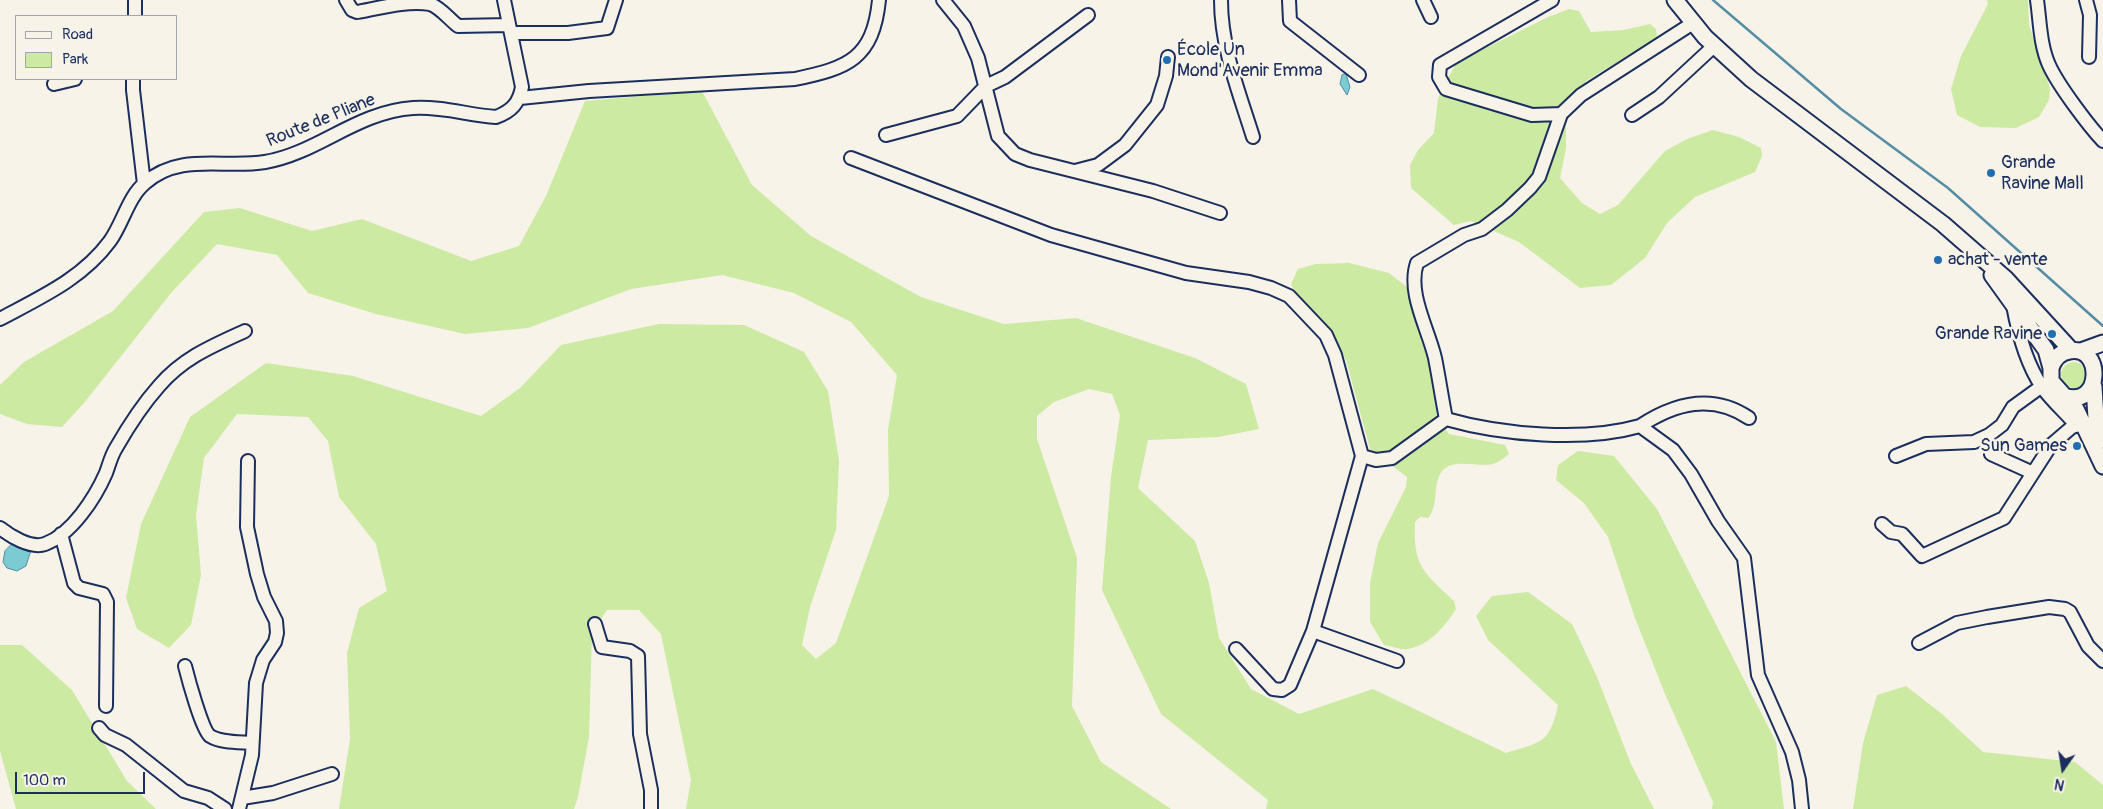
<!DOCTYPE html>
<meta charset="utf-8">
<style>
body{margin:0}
#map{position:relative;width:2103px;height:809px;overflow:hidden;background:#f7f3e8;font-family:Pangolin,sans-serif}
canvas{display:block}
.legend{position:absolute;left:15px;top:15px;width:162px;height:65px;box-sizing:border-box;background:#f7f3e8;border:1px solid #9fa5b1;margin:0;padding:6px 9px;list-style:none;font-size:15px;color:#1b2f5e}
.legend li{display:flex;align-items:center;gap:10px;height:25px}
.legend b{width:25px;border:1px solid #9fa5b1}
.north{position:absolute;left:2038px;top:744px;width:50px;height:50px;-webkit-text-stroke:4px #f7f3e8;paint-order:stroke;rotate:193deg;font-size:14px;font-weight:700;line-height:20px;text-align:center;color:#1b2f5e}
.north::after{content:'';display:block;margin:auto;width:18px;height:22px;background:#1b2f5e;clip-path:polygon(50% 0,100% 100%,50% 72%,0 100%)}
.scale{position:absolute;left:15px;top:772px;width:130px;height:22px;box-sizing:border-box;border:2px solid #1b2f5e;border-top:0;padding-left:6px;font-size:15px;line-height:18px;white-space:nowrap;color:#1b2f5e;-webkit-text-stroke:4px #f7f3e8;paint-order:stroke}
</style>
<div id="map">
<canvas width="2103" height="809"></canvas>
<ul class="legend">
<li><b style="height:6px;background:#f7f3e8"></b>Road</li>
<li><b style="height:14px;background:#cceaa2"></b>Park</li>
</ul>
<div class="north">N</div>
<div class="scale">100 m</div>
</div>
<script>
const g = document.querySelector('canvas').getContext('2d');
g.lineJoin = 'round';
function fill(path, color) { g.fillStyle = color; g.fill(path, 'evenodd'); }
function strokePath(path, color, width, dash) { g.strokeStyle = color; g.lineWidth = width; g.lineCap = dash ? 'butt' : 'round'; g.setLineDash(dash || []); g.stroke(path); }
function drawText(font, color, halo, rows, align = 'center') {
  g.font = font + ' Pangolin,sans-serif'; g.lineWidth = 5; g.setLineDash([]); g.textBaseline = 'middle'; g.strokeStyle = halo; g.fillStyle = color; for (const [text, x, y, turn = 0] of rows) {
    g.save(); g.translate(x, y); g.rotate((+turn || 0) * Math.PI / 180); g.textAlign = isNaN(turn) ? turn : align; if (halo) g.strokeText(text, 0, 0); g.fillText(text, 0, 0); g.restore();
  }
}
fill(new Path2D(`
 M1987,0h41l1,25 21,63 -1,12 -10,17 -23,11 -36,-1 -23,-12 -6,-26 10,-33 27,-52z
 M1569,9l10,2 12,21 33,-2 26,-6 6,5 1,8 -71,44 -20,43v24l-6,30 22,25 18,11 18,-9 47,-54 22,-12 26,-9 26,7 22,11 1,8 -7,16 -60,25 -28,26 -22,35 -34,27 -31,3 -61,-46 -48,-21 -17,4 -43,-37 -1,-23 8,-15 16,-17 4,-35 18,-35 92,-46z
 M702,91l50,94 59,51 110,61 83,27 72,-6 119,40 51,26 13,45 -41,8 -70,3 -10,48 57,53 14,42 10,55 32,51 48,25 74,-25 133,64c36,-11 44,-10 52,-48l-70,-65 -12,-24 16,-20 36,-4 44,32 25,53 34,87 23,45h-388l2,-9 -107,-86 -59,-124 9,-113 9,-62 -8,-21 -23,-5 -35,13 -17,14v23l40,119 -5,148 29,56 70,47h-485l5,-29 -30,-146 -22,-24h-32l-15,23 -3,104 -11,60 -4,12h-235l11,-70 -3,-86 12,-45 28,-17 -11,-47 -37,-47 -11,-56 -20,-24 -71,-3 -33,44 -8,57 5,60 -10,50 -22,23 -32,-19 -11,-31 15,-74 49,-107 76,-54 87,13 128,40 39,-28 41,-43 98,-21 85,1 60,27 24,39 11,70 -3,69 -26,77 -8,38 14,14 20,-16 53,-147 -1,-66 9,-55 -46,-53 -57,-29 -72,-18 -91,14 -103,39 -63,6 -89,-20 -68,-21 -31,-38 -60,-11 -46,49 -87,110 -22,24 -35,-3 -27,-10v-29l24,-23 89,-51 91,-99 36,-4 72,23 50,-12 109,42 48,-15 27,-50 39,-95z
 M1349,263l40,10 18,14 22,68 8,63 12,16 56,11 4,9c-4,3 -9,7 -13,9 -15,6 -41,-6 -53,7 -12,13 -3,35 -15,48l-8,-1 -5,5c-2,44 8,50 39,79l2,8c-11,17 -26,36 -48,40 -7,1 -17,-3 -24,-4l-14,-23v-39l8,-40 28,-56 1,-10 -37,-28 -24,-89 -18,-34 -31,-30 -6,-12 7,-15 18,-5z
 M2061 375a13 13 0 1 1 26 0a13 13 0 1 1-26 0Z
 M1578,451l36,5 43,53 119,233 8,67h-72l1,-7 -48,-108 -30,-76 -27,-81 -24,-34 -28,-23 2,-15z
 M0,645h22l50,45 55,91 29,28h-140l-16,-58z
 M1906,686l36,28 41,38 92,10 28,23v24h-250l10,-66 14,-48z`), '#cceaa2');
const water = new Path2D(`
 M1346,74l4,13 -3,8 -7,-11 2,-9z
 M12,544l19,6 -5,16 -9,5 -10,-3 -4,-6 2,-11z`);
fill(water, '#7acbd2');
strokePath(water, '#548da4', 1);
strokePath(new Path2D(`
 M1713,0l128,109 107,79 155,138`), '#548da4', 2.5);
const minor = new Path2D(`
 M346,0l6,10 5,2c22,-4 51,-12 73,-8 10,3 19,15 28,22l51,-1
 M943,0l21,26 14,32 20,78 17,18 15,6 123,31 67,22
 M1221,0c0,48 18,92 32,137
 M1289,0l1,21 69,54
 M1423,0l8,17
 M1552,0l-112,65 -1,12 7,12 86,26 29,-1 20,-19 112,-72
 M2037,0c3,21 3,45 12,65 9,20 39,60 54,76
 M2086,0l4,15 -1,42
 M135,16v-16
 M511,33h57l39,-5 9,-28
 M133,79v11l11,94
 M54,84l21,-5
 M520,98l69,-7 206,-12c53,-11 78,-20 84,-79
 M1632,115l27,-18 55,-51
 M886,135l71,-19 29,-30 19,-9 83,-62
 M851,158l200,77 135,38 63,9 22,6 18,8 37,39 9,20 27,101 14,4 16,-2 54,-39c56,16 138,23 194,7l33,24 18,24 27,47 26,37 14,117 34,77 7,28 3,29
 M1075,171l23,-6 27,-20 32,-40 9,-29 2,-19
 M2013,305c5,28 13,58 29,82 10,14 23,25 34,38
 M0,319c41,-22 82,-40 110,-78 13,-18 18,-44 35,-58 35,-31 79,-14 120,-21 53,-9 91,-50 148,-54 28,-2 55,7 83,9 16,-6 23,-14 26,-30l-18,-87
 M1446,419c-4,-20 -7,-41 -11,-61 -7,-30 -28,-65 -18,-95l47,-28 18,-6 25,-19 23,-22 9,-11 22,-63
 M1640,426c35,-23 72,-33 109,-8
 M1991,454l42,19
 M1896,456l30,-12 48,-2 15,-7 13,-10 11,-18 29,-21
 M1882,524l9,8 11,2 20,22 82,-38 47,-73 21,-18 11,-3
 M0,528c10,8 31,21 45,16 27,-10 50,-46 61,-71 3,-8 5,-17 10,-25 12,-21 27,-44 43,-62 24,-28 53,-40 86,-55
 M61,534l13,49 5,5 24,6 4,8 -1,104
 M595,624l7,23 28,4 8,5 2,78 11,56v19
 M1313,631l84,30
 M1919,643l38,-20 30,-6 62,-10 16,2 5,3 18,34 15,15
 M1236,649l37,40 9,1 8,-5 23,-54 49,-175
 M185,666c3,12 17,64 25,70 11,7 29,6 42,7
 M99,728l6,7 21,10 58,46 24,7 17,11
 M242,798l31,-5 59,-19
 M239,809l13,-54 4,-72 7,-23 12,-18 2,-9 -1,-12 -12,-24 -7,-23 -10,-47 1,-66`);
const major = new Path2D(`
 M1675,0l30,37 46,42 192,145 63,55 65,71
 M1992,275l54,75 5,18v13l25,28 27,57
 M2081,351l22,-8
 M2051,368c3,-9 9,-16 19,-17 33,-7 33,58 -6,45
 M2094,387l2,31 7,22`);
strokePath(minor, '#1b2f5e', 16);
strokePath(major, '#1b2f5e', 19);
strokePath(minor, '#f7f3e8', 12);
strokePath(major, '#f7f3e8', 15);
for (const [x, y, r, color] of [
 [1167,60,5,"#1f6fb2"],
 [1991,173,5,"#1f6fb2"],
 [1938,260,5,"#1f6fb2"],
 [2052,334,5,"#1f6fb2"],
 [2077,446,5,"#1f6fb2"]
]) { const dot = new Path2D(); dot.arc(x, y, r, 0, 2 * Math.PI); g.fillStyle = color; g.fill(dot); strokePath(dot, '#f7f3e8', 2); }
drawText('18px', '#1b2f5e', '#f7f3e8', [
 ["École Un",1177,50],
 ["Mond'Avenir Emma",1177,71],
 ["Grande",2001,163],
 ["Ravine Mall",2001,184],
 ["achat - vente",1948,260],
 ["Grande Ravine",2042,334,"right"],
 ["Sun Games",2067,446,"right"]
], 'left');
drawText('18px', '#1b2f5e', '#f7f3e8', [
 ["Route de Pliane",321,121,-22]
]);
</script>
